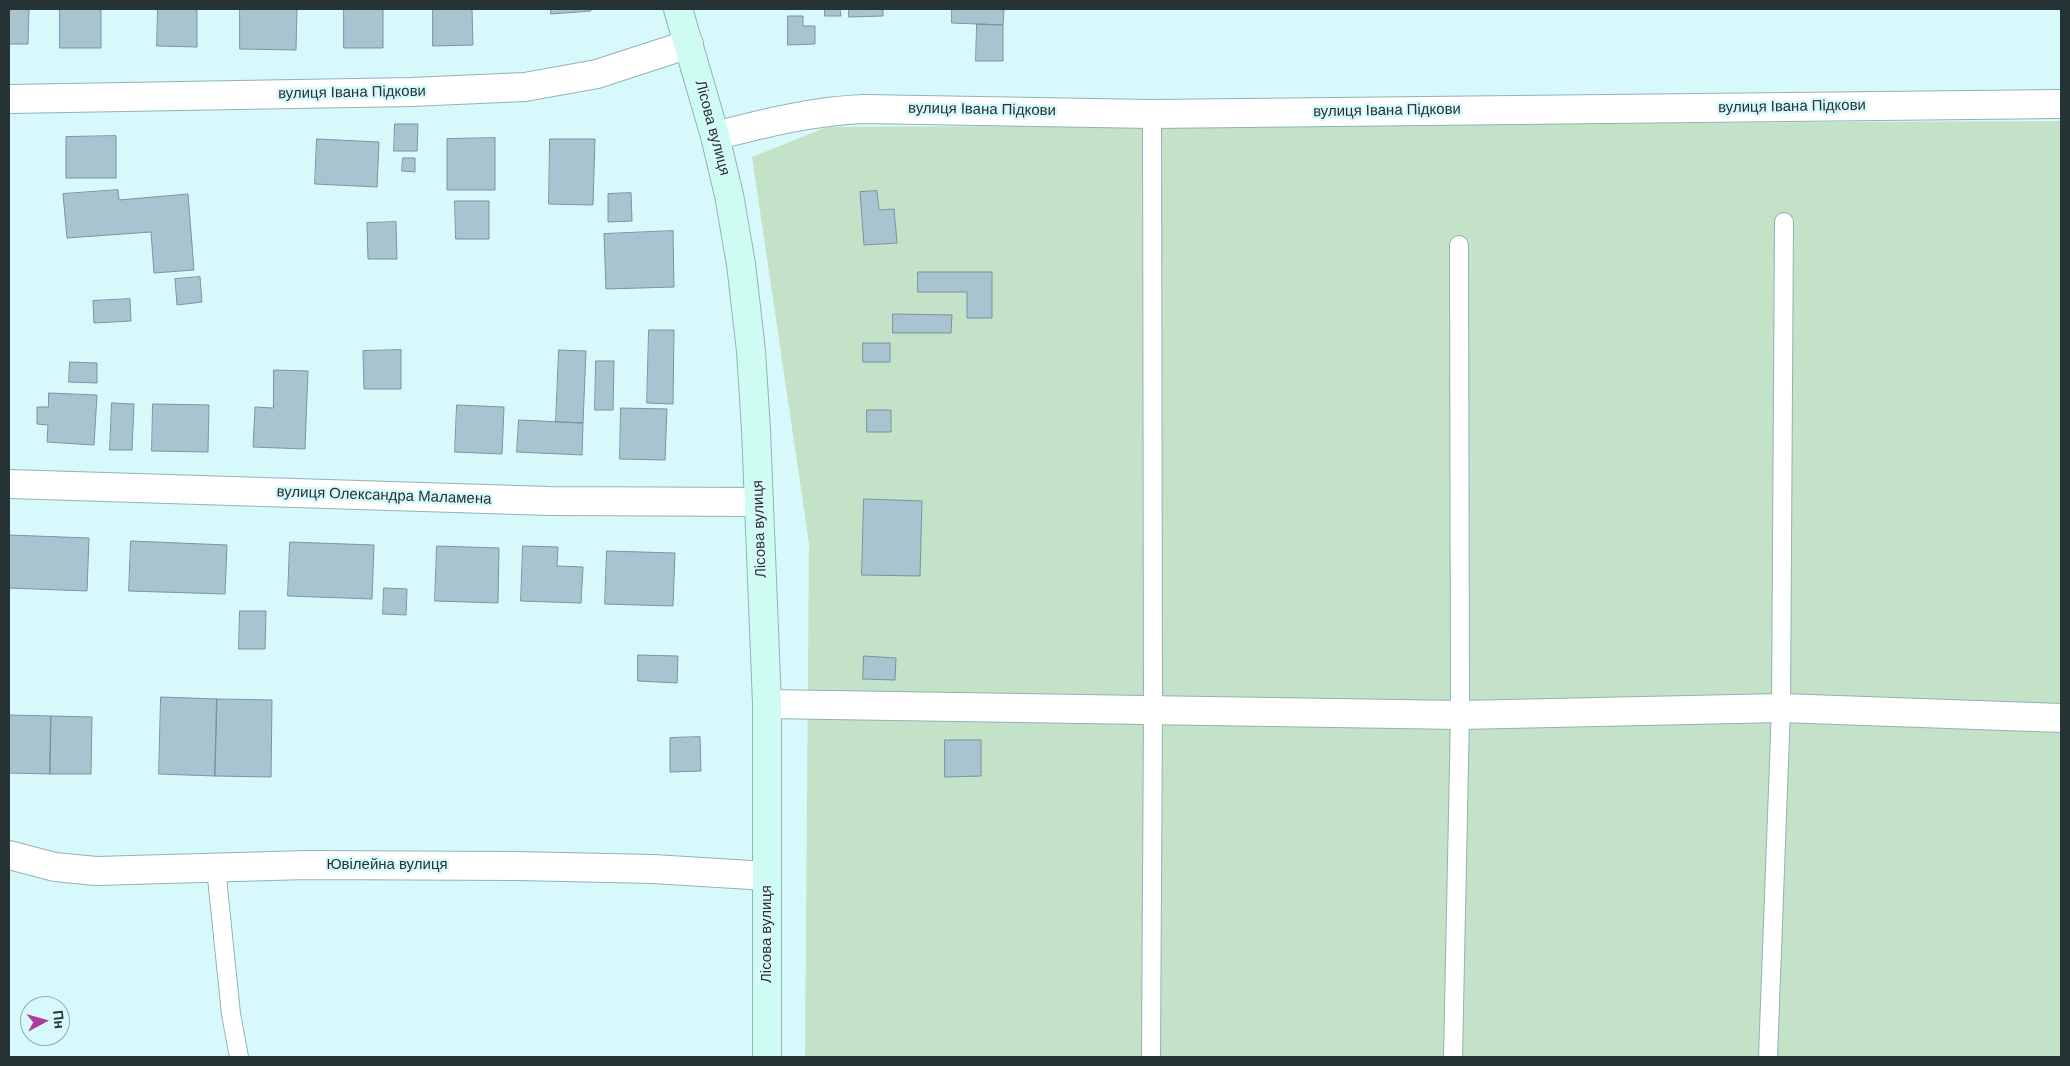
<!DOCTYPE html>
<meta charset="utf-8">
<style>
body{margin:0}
#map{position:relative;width:2070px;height:1066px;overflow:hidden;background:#d8f9fc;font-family:"DM Sans",sans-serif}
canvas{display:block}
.frame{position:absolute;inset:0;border:10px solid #263334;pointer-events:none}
.north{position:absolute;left:20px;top:996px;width:50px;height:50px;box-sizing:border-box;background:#d8f9fc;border:1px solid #91aaac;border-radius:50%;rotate:84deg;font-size:14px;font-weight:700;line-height:20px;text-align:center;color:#263334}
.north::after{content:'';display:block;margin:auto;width:18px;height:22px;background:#ac3d9a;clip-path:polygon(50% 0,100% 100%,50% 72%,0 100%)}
</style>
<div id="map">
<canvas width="2070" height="1066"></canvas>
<div class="frame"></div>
<div class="north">Пн</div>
</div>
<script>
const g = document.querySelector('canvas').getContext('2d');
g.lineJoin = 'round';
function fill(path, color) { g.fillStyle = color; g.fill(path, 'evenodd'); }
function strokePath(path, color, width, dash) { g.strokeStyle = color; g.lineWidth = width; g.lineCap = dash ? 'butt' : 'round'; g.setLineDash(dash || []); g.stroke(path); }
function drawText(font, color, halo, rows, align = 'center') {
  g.font = font + ' "DM Sans",sans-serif'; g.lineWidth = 5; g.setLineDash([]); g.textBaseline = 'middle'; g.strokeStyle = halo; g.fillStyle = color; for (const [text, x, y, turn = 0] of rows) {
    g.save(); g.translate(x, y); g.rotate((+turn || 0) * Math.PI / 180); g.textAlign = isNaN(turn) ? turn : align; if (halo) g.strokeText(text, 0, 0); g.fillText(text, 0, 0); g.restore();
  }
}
fill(new Path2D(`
 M2061,121v936h-1256l4,-514 -57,-386 75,-30z`), '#c3e2c7');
const building = new Path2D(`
 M9,9h20l-1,35h-19z
 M60,9h41v39h-41z
 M158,9h39v38l-40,-1z
 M240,9h57l-1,41 -56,-1z
 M344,9h39v39h-39z
 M433,9h39l1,36 -40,1z
 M551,9h39l1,2 -40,3z
 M825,9h15l1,7h-16z
 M849,9h34v7l-34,1z
 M952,9h52l-1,16 -51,-2z
 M788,16h15v10h12v18l-27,1z
 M977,24l26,1v36h-27z
 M395,124h23l-1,27h-23z
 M116,136v42h-50v-41z
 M495,138v52h-48v-51z
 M317,139l62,3 -2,45 -62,-3z
 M550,139h45l-2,66 -44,-1z
 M403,158h12v14l-13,-1z
 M118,190l1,10 69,-6 6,76 -40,3 -3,-41 -84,6 -4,-44z
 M877,191l2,19 15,-1 3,34 -33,2 -4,-53z
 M631,193l1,28 -24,1v-28z
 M455,201h34v38h-33z
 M396,222l1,37h-29l-1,-36z
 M673,231l1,56 -68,2 -2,-55z
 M918,272h74v46h-25v-26h-49z
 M200,277l2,25 -25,3 -2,-26z
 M130,299l1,22 -37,2 -1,-22z
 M893,314l59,1 -1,18h-58z
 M649,330h25l-1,74 -26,-1z
 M863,343h27v19h-27z
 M401,350v39h-37l-1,-38z
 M559,350l27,1 -3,72 -27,-1z
 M596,361h18l-1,49h-18z
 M70,362l27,1v20l-28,-1z
 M274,370l34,1 -3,78 -52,-2 2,-40 18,1z
 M49,393l48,2 -3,50 -47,-3 1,-17 -11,-1v-17h11z
 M112,403l22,1 -2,46h-22z
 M153,404l56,1 -1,47 -56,-1z
 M457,405l47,2 -2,47 -47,-2z
 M621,408l46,1 -2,51 -45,-1z
 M867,410h24v22h-24z
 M519,420l64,3 -1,32 -65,-3z
 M864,499l58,2 -2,75 -58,-1z
 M9,535l80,3 -2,53 -78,-3z
 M131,541l96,4 -2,49 -96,-3z
 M290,542l84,3 -2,54 -84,-3z
 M437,546l62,2 -1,55 -63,-2z
 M523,546l35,1 -1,19 26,1 -2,36 -60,-2z
 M607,551l68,2 -2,53 -68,-2z
 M384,588l23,1 -1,26 -23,-1z
 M240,611h26l-1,38h-26z
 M638,655l40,1 -1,27 -39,-2z
 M864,656l32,2 -1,22 -32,-1z
 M161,697l56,2 -2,77 -56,-2z
 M217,699l55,1 -1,77 -56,-1z
 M10,715l41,1 -1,58 -41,-1z
 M51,716l41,1 -1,57h-41z
 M700,737l1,34 -31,1v-34z
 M945,740h36v36l-36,1z`);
fill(building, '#a9c4d1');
strokePath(building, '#7a93a0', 1);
const lane = new Path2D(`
 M216,868l15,146 8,43
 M1151,1057l2,-348 -1,-595
 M1453,1057l7,-342 -1,-470
 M1768,1057l13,-349 3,-486`);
const street = new Path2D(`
 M9,99l402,-7 114,-5 72,-13 92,-30
 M715,136c50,-13 98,-25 149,-27l288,5 909,-10
 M9,484l541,17 209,1
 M767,704l693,11 321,-7 280,10
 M9,855l46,12 41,4 211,-6 210,1 136,3 114,7`);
const secondary = new Path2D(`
 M678,9l37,127 14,59 12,69 10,87 5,79 11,274v353`);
strokePath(lane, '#93b2b5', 20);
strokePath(street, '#93b2b5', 30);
strokePath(secondary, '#93b2b5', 30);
strokePath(lane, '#fff', 18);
strokePath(street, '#fff', 28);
strokePath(secondary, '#cefcf2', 28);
drawText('15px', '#263334', '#d8f9fc', [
 ["вулиця Івана Підкови",352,93,-1],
 ["вулиця Івана Підкови",1792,107,-1],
 ["вулиця Івана Підкови",982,110,1],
 ["вулиця Івана Підкови",1387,111,-1],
 ["Лісова вулиця",712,128,75],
 ["вулиця Олександра Маламена",384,496,2],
 ["Лісова вулиця",760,529,-92],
 ["Ювілейна вулиця",387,865],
 ["Лісова вулиця",767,934,-90]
]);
</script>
